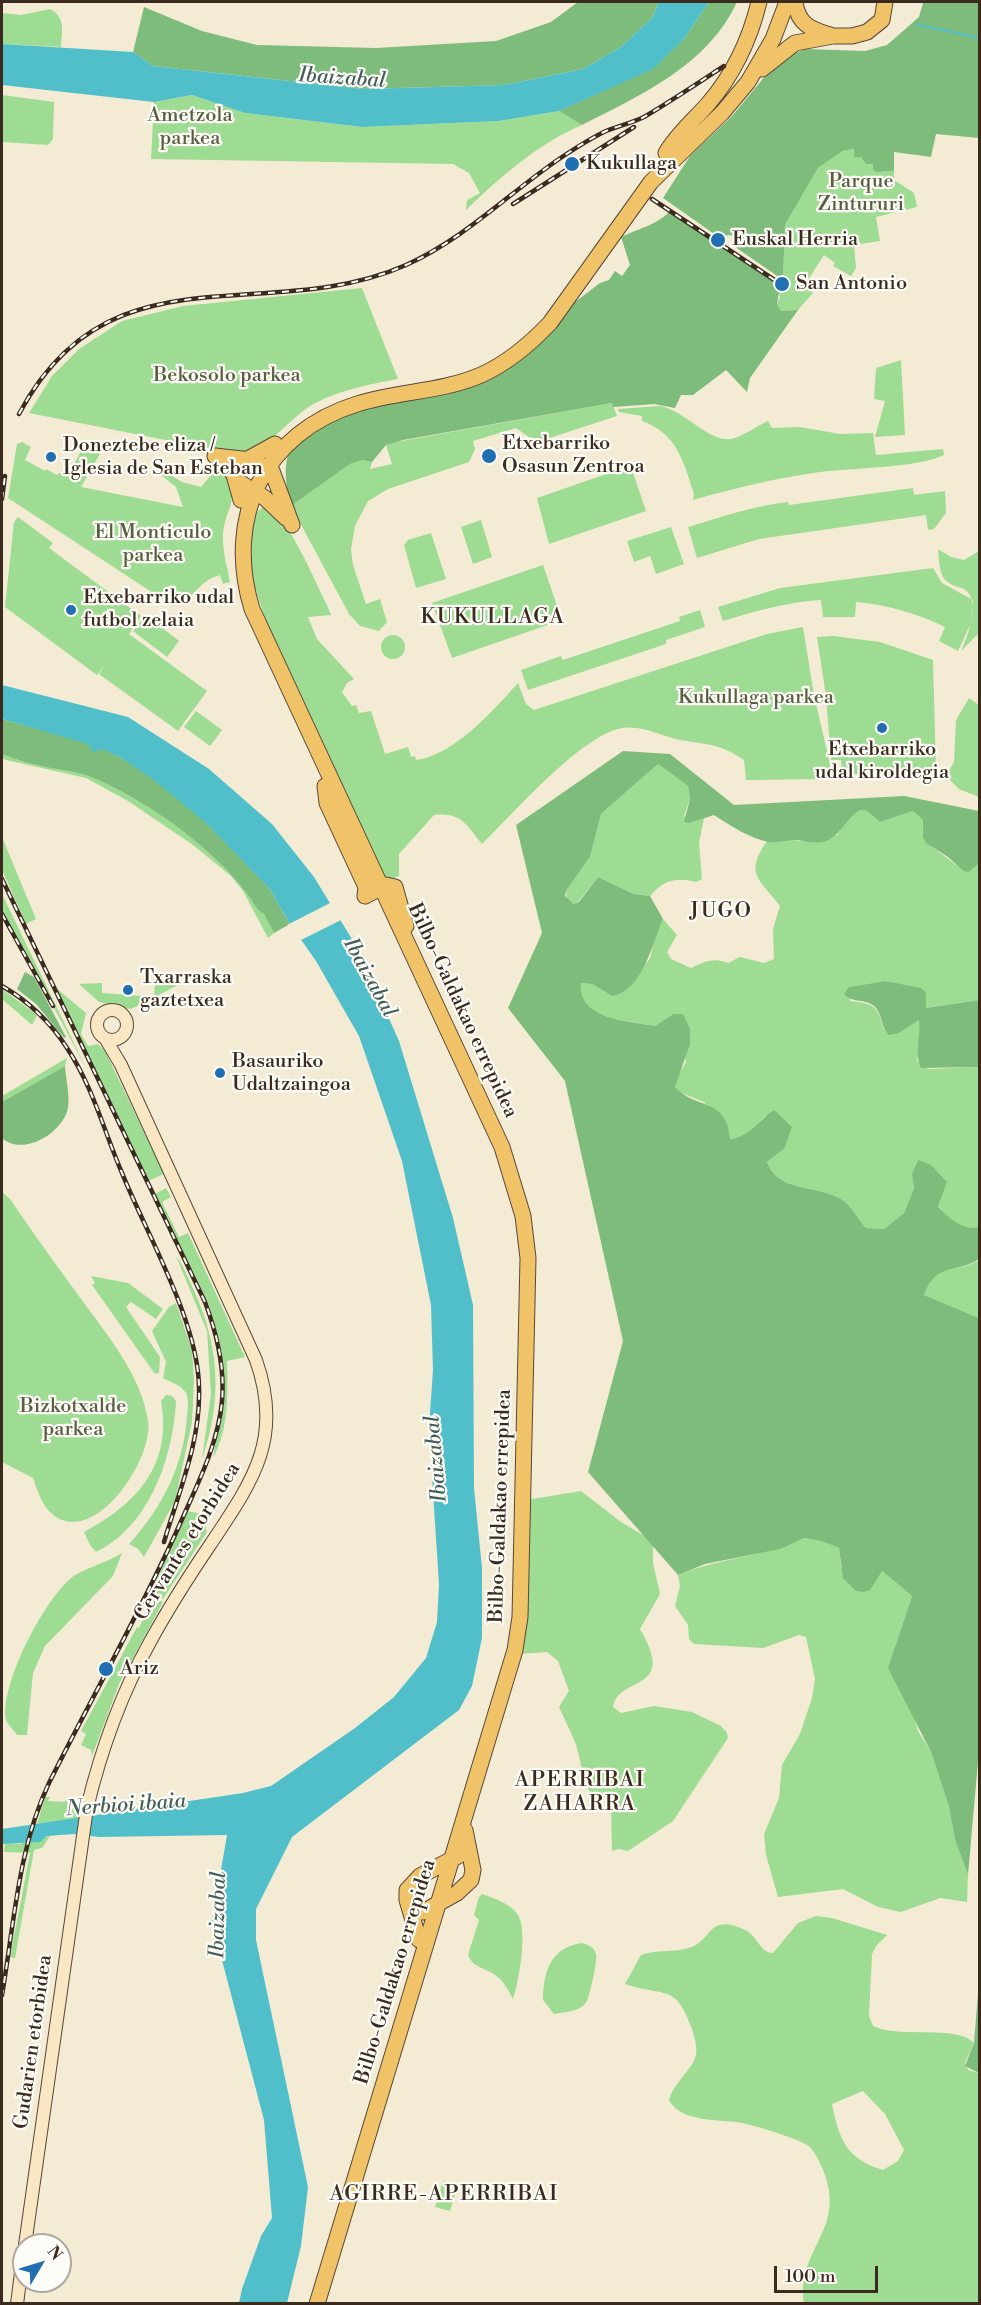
<!DOCTYPE html>
<style>
body{margin:0}
#map{position:relative;width:981px;height:2305px;overflow:hidden;background:#f4ebd5;font-family:"Libre Bodoni",serif}
canvas{display:block}
.frame{position:absolute;inset:0;border:3px solid #3b2a1e;pointer-events:none}
.north{position:absolute;left:12px;top:2233px;width:60px;height:60px;box-sizing:border-box;background:#fdfcf7;border:2px solid #afa8a0;border-radius:50%;rotate:52deg;font-size:16px;font-weight:700;line-height:24px;text-align:center;color:#3b2a1e}
.north::after{content:'';display:block;margin:auto;width:21px;height:27px;background:#1f6fb2;clip-path:polygon(50% 0,100% 100%,50% 72%,0 100%)}
.scale{position:absolute;left:774px;top:2266px;width:104px;height:27px;box-sizing:border-box;border:3px solid #3b2a1e;border-top:0;padding-left:8px;font-size:18px;line-height:21px;white-space:nowrap;color:#3b2a1e;-webkit-text-stroke:4px #fdfcf7;paint-order:stroke}
</style>
<div id="map">
<canvas width="981" height="2305"></canvas>
<div class="frame"></div>
<div class="north">N</div>
<div class="scale">100 m</div>
</div>
<script>
const g = document.querySelector('canvas').getContext('2d');
g.lineJoin = 'round';
function fill(path, color) { g.fillStyle = color; g.fill(path, 'evenodd'); }
function strokePath(path, color, width, dash) { g.strokeStyle = color; g.lineWidth = width; g.lineCap = dash ? 'butt' : 'round'; g.setLineDash(dash || []); g.stroke(path); }
function drawText(font, color, halo, rows, align = 'center') {
  g.font = font + ' "Libre Bodoni",serif'; g.lineWidth = 4.5; g.setLineDash([]); g.textBaseline = 'middle'; g.strokeStyle = halo; g.fillStyle = color; for (const [text, x, y, turn = 0] of rows) {
    g.save(); g.translate(x, y); g.rotate((+turn || 0) * Math.PI / 180); g.textAlign = isNaN(turn) ? turn : align; if (halo) g.strokeText(text, 0, 0); g.fillText(text, 0, 0); g.restore();
  }
}
fill(new Path2D(`
 M50,9c16,8 12,23 11,38l-59,-3v-31l19,2z
 M2,95l52,7 -1,37 -5,6 -46,-3z
 M192,95l53,18 117,14 137,-6 60,-10 23,14c-43,18 -83,53 -116,85l1,-10 13,-7 -11,-20 -16,-9 -302,-5 3,-57z
 M854,149l19,15 4,8 17,-1v9l20,13 3,14 -41,10 4,24 -26,4 2,23 -5,8 -18,-10 2,-3 -11,-8 -20,31 9,7 -15,17 -17,1 -4,-7 3,-7 -3,-7 6,-10 2,-55 33,-57 25,-17z
 M362,288l36,91c-28,5 -56,11 -81,23 -26,13 -44,45 -73,50 -9,1 -20,-2 -28,-2l-187,-37 23,-37 27,-27 43,-28 61,-15z
 M901,360l4,75 -30,2 10,-36 -11,-2 2,-31z
 M612,403l5,13 -86,28 -2,-7 -13,-9 -43,13 2,8 -6,13 -81,27 -20,12 -13,25 -4,23 2,16 13,39 14,-5 7,23 -8,9 -19,-5 -11,-12 -58,-108 59,-42 12,-4 10,2 -2,7 22,-5 -6,-19 4,-2z
 M660,406c27,5 51,40 75,32 11,-4 22,-12 33,-17l4,7 28,-1 40,7 33,-1 3,22 67,-6 1,6c-26,13 -93,13 -124,17 -43,6 -85,16 -127,28l1,-6c-11,-34 -17,-60 -52,-73v-5l-23,-4 -1,-3z
 M87,441l18,4 -24,42 102,20 -7,-20 -15,-12 1,-5 20,12 19,5 10,-12 -1,-14 18,13c10,34 -2,31 -5,60 -1,16 4,32 7,48l-7,2 -3,-9c-22,5 -29,29 -47,31l-165,-108 9,-54 5,-2 9,5 -6,13 20,11 1,-2 11,6 2,-2 7,4 7,-3 2,-12z
 M621,469l12,4 13,38 -97,33 -12,-46z
 M913,488l1,7 31,-4 1,22 -12,16 -6,1 -2,-15 -167,24 -62,19 -9,-31c33,-10 65,-21 100,-25l1,3z
 M265,505c20,5 51,78 61,98l5,12 -23,2 9,22 37,40 -7,4 -5,9 10,14 4,-1 3,8 12,-2 14,43 23,-7 3,10 4,-1 1,4c38,-5 76,-48 102,-77l8,21 8,6 233,-76 36,-7 11,68 18,78 -2,6 -84,1 -2,-20c-25,-17 -36,-15 -64,-20 -20,-4 -36,-15 -58,-12 -42,8 -108,85 -140,116 -16,-19 -20,-32 -48,-29l-35,39v22l-16,6 -113,-249 -21,-63 4,-54z
 M18,517l35,26 -4,5 92,68 -12,18 78,57 -29,40 -79,-57 8,-12 -10,13 -92,-68 9,-85z
 M481,520l11,37 -19,7 -12,-37z
 M671,527l13,37 -28,10 -6,-18 -16,6 -7,-21z
 M431,533l15,46 -30,9 -12,-43 4,-5z
 M938,549l13,8 13,3 15,-9v82l-18,18c8,-17 20,-52 3,-62 -8,-3 -16,-4 -21,-12 -4,-8 -4,-19 -5,-28z
 M543,565l19,55 -110,38 -20,-55z
 M933,568l9,15 31,17 -2,23 -13,28 -19,-10 6,-14c-29,-14 -57,-22 -89,-25l-1,15h-32l-2,-17c-34,2 -65,11 -98,21l-5,-14 62,-19z
 M700,610l5,17 -39,13v4l-138,46 -7,-20 40,-14 2,4 117,-39 -1,-4z
 M146,615l33,26 -12,16 -34,-26z
 M381 647a12 12 0 1 1 24 0a12 12 0 1 1-24 0Z
 M833,636l47,6 53,18 3,109 -94,6 -1,-15h-10l-5,-64 -9,-59z
 M969,698l10,7v92l-20,-8 -13,-13 8,-14 2,-42z
 M196,711l26,19 -12,16 -26,-19z
 M2,754c11,4 23,9 35,11 18,5 37,5 54,12 58,24 135,79 167,133l6,3 10,20 -6,5 -25,-47 -12,-15 -38,-31 -65,-44 -42,-23 -84,-19z
 M658,764l30,22 2,13 -6,17 7,7 13,-5 -5,25 3,36 -6,3c-21,-5 -32,-2 -46,14l-16,-2 -36,-17 -20,25 -5,2 -6,-4 -1,-9 24,-34 11,-43z
 M860,810l7,1 13,11 33,-11 10,9c0,6 -1,15 1,20 1,2 33,25 39,31l16,-8v137l-54,8 1,-15 -41,-12 -36,6 1,14c25,3 27,4 34,29l15,3 21,-14 1,16 -4,26 12,8 50,-2v160c-36,8 -50,-41 -61,-67l-5,14 1,14 -10,25 -20,16 -18,-1c-7,-8 -15,-23 -25,-29 -25,-15 -61,-6 -74,-37l17,-13 -19,-33 -19,20 -16,3 -26,-37 -25,-10 -4,-5v-6l11,-19 -13,-48 -18,12c-18,-3 -62,-8 -72,-24 -3,-6 -2,-13 -2,-19l11,1 20,12 38,-37 4,-20 9,-20 14,16 -10,17 4,7 20,9c13,-6 22,-11 37,-5l12,-6 24,6 10,-4 -1,-30 7,-23c-21,-27 -36,-32 -13,-65l23,-1 27,2 20,-7 15,-21z
 M2,837l34,82 -10,5 -24,-54z
 M2,894l84,174 -84,-158z
 M177,979l3,5 -49,25 -32,-7 -20,-18 23,-1v10l52,4 1,-16 13,2z
 M56,988l30,25 -5,21 7,12 10,-2 7,7 59,123 -16,7z
 M2,989l35,26 -5,10 -30,-26z
 M67,1058l-2,8 -63,36v-6z
 M166,1188l5,9 -9,5 17,35 9,-4 57,124 -18,4c1,32 2,68 -14,97l11,-62 -4,-52 -11,-39 -54,-111z
 M2,1192l8,7c23,34 47,67 71,100 27,37 60,76 67,122 6,38 -54,128 -96,93 -10,-8 -15,-25 -19,-36l-31,-16z
 M176,1256c8,10 13,24 19,37 25,55 27,109 7,166l9,-65 -4,-63z
 M979,1260v58l-55,-23c13,-34 29,-20 55,-35z
 M91,1276l37,7 35,26 -7,10 -25,-17 -5,5 34,50 -1,16 -4,1 -63,-89 3,-2z
 M176,1303l16,47 2,30 -2,42 -17,79 -31,56 -6,-8 -9,-5c33,-36 55,-79 58,-128 1,-7 2,-16 -1,-23 -5,-8 -15,-11 -23,-15l3,-16 -14,-31 17,-24z
 M166,1395l6,1 4,5c-3,56 -26,125 -80,151l-6,-7 -6,-13c54,-29 88,-67 77,-131z
 M581,1491l40,31 32,19v22l7,31 -20,35c38,65 -21,45 -27,78l8,6 33,-7 38,6 29,14 6,7 1,5 -55,83 -45,30 -9,-2 -7,2 -1,-46 -4,-6 -17,-7 -4,-6 -10,-42 -17,-37 10,-16 -11,-30 -11,-9 -29,2 8,-154z
 M187,1511l15,3 5,18 -44,67 -12,-7z
 M804,1538l17,3 18,7 2,19 41,4 30,25 -17,51 23,84 13,21 18,55 6,33 13,35 -1,27 -27,-4 -39,14 -23,-5 -35,-18 -65,8 -12,-42 -2,-21 15,-36 3,-33 18,-31 12,-36 3,-19 -9,-42 -7,-2 -36,13 -69,-4 -5,-5 -1,-14 -13,-19 5,-20 -2,-11c41,-17 85,-18 126,-37z
 M122,1553l-9,23 -68,70 -12,27 -6,62h-10c-3,-5 -10,-11 -11,-15 -6,-36 37,-117 63,-140 11,-11 38,-17 53,-27z
 M153,1597l10,5 -44,82 -27,72 -1,-6 -10,-5 5,-11 -5,-3 56,-104 2,1z
 M45,1797h5l-2,4 16,1 3,-3 13,4 -1,15 -42,6z
 M50,1836l-8,12 -8,2 -19,108 -5,-1 20,-104 -26,-1 1,-9 14,1z
 M482,1894c14,5 28,9 36,21 10,16 1,66 -5,84 -5,-9 -9,-18 -18,-24 -10,-8 -21,-6 -27,-20l11,-35 -5,-5 5,-18z
 M816,1916l16,2 55,17 -11,11 -4,8 -3,62 4,10c27,13 83,-2 101,17l-9,20 3,7 11,3v230h-175c-9,-58 50,-74 14,-144 -2,-4 -7,-12 -11,-14 -8,-6 -54,-20 -65,-22 -22,-4 -61,0 -73,-23 4,-15 17,-25 25,-39 5,-11 1,-21 -2,-32 -17,-47 -26,-31 -67,-45l16,-29c16,-6 35,-2 51,-8 20,-8 17,-34 53,-17 12,5 15,23 28,23l25,-30zM863,2091l22,23 19,36 -6,11 -15,9c-37,-11 -44,-31 -51,-66z
 M582,1943c7,2 12,4 14,11 2,5 -7,47 -11,50 -8,8 -21,8 -31,10l-11,-14c0,-28 8,-53 39,-57z
 M443,2181l15,4 -8,26 -15,-4z`), '#9ddc92');
fill(new Path2D(`
 M578,2h81l-7,16 -31,29 -38,22 -79,16 -141,4 -210,-23 -20,-14 11,-45 58,24 55,14 119,3 120,-7 55,-19z
 M709,2h28c-29,63 -96,93 -155,123l-23,-14 94,-43 31,-29z
 M979,2v136l-43,-4 -5,23 -37,-5v19l-17,1 -4,-2v-6h-7l-5,-7h-7v-8l-11,2 -25,17 -33,57 -2,55 -52,-36 3,-5 -3,-4 -14,1 -54,-38 27,-42 42,-40 34,-41 23,-19 16,-7 60,2 22,-6 32,-28 4,-14z
 M669,212l111,74 -3,18 4,7 17,-1 -48,68 -3,14 -21,-22 -33,25h-12l-6,13 -21,-4 -41,3 -1,-4 -209,37 -17,5 -14,17 -10,-2 -12,4 -59,42c-5,-18 -10,-47 3,-62l54,-32 115,-25 137,-104 9,-3 6,-9 7,5 8,-11 -9,-28c16,-8 36,-12 48,-25z
 M2,719c36,11 85,20 118,38 54,28 97,77 139,120l10,11 21,36 -16,9 -10,-19 -6,-4c-32,-54 -109,-109 -167,-133 -17,-7 -36,-7 -54,-12 -12,-2 -24,-7 -35,-11z
 M623,751l47,3 64,51 170,-9 75,15v52l-10,9 -6,-1 -15,-14 -22,-14 -3,-5v-18l-10,-9 -33,11 -13,-11 -7,-1c-13,7 -17,22 -30,29 -9,6 -22,3 -32,1 -10,0 -19,3 -29,2 -20,-4 -38,-16 -55,-27l-24,8 -6,-1 6,-23 -2,-13 -30,-22 -57,50 -11,43 -24,34 -1,5 8,8 6,-2 19,-25 36,17 16,2 13,23c-11,24 -20,72 -51,77l-20,-12 -11,-1c-4,36 47,38 74,43l18,-12h10l7,15v15l-15,43c21,23 52,10 55,52 21,-2 28,-19 44,-29l18,17 -8,22 -17,13c12,31 49,22 74,37 10,6 18,21 25,29l18,1 20,-16 10,-25 -2,-14 6,-14 13,5 16,17 -9,24c10,12 25,25 41,21v32c-25,16 -42,2 -55,36l55,23 1,421 -12,136 -13,-35 -6,-33 -18,-55 -43,-84 24,-72 -30,-25 -12,19 -6,2 -8,-1 -13,-13 -4,-30 -18,-7 -17,-3 -24,11 -75,15 -27,11 -90,-103 35,-131 -58,-260 -57,-73 34,-75 -26,-108z
 M25,972l9,5 32,60 -2,1 -28,-34 -19,-15z
 M885,981l36,7 5,5v15l53,-8v67l-58,1c-7,-13 0,-33 -2,-48l-20,13 -10,2c-9,-8 -6,-21 -15,-29 -10,-8 -21,-2 -30,-12l5,-7z
 M65,1066c1,13 5,30 3,42 -5,25 -45,49 -66,30v-36z
 M979,1981l1,92h-1l-14,-7 9,-23z`), '#7ebc7c');
fill(new Path2D(`
 M659,2h50l-25,37 -31,30 -94,42 -60,10 -137,6 -117,-14 -53,-18 -38,7 -152,-17v-41l131,8 20,14 210,23 141,-4 79,-16 38,-22 31,-29z
 M2,685l126,32 81,52 63,55 42,53 44,72 41,92 54,177 20,87 1,183 8,80v70l-10,48 -13,24 -167,127 -36,72v31l52,247 -7,59 -14,57h-48l3,-14 19,-53 11,-18 -8,-98 -52,-198 15,-87 -128,2 -25,-3 -27,2 -7,6 -38,2v-15l241,-36 28,-7 84,-58 39,-31 32,-39 11,-36 2,-38 -8,-123 -1,-48 3,-43 -2,-65 -29,-144 -43,-125 -43,-75 -26,-37 -21,-36 -62,-64 -52,-43 -35,-24 -18,-8 -9,3 -5,-8 -86,-25z`), '#51bfc9');
fill(new Path2D(`
 M332,902l11,17 -44,22 -12,-16z`), '#f4ebd5');
strokePath(new Path2D(`
 M916,24c22,6 42,8 64,15`), '#51bfc9', 2);
const secondary = new Path2D(`
 M97 1025a15 15 0 1 1 30 0a15 15 0 1 1-30 0Z
 M25,2245l62,-437c14,-58 34,-114 63,-166 18,-33 39,-66 60,-97 42,-63 74,-106 46,-185l-135,-295 -16,-27
 M17,2304l7,-55`);
const highway = new Path2D(`
 M795,2c3,22 15,27 35,33
 M762,69l33,-26 38,-7h19l15,-4 15,-12 3,-18
 M666,153c11,-19 27,-32 42,-49 25,-29 42,-65 51,-102
 M215,456l36,4 21,11 20,54
 M215,456l14,12 10,14 26,16 21,20
 M241,500l-7,-25 3,-10 38,-21
 M325,786l2,17 39,84 -1,9
 M365,896l21,-11 9,2 11,39
 M407,1900l7,11 9,1 34,-19 14,-13 2,-10 -8,-40
 M419,1940l-12,-40v-10l13,-14 38,-20
 M317,2304l198,-654 5,-33 8,-359 -5,-42 -21,-69 -250,-538c-28,-92 12,-176 105,-205 41,-13 85,-12 124,-29 27,-12 49,-31 69,-52l101,-141 71,-69 26,-31 25,-43 14,-37`);
strokePath(secondary, '#574739', 14);
strokePath(highway, '#574739', 17);
strokePath(secondary, '#f9e7c3', 12);
strokePath(highway, '#f0c369', 15);
const rail = new Path2D(`
 M652,199l130,86
 M513,204l121,-77
 M19,414c91,-171 247,-87 387,-149 58,-26 102,-71 153,-106 15,-10 30,-20 47,-28 12,-5 26,-8 38,-14 27,-16 54,-34 80,-51
 M2,499l3,-23
 M2,879l203,423c12,32 20,64 17,99 -4,44 -25,84 -43,125 -39,87 -87,171 -130,257 -31,65 -35,142 -47,212
 M2,914l51,92
 M2,986c26,15 49,37 65,62 26,39 37,83 55,125 25,62 76,148 77,214 2,54 -20,104 -35,155`);
strokePath(rail, '#3b2a1e', 4.5);
strokePath(rail, '#fdfcf7', 2, [7]);
for (const [x, y, r, color] of [
 [572,164,8,"#1f6fb2"],
 [718,240,8,"#1f6fb2"],
 [782,284,8,"#1f6fb2"],
 [489,456,8,"#1f6fb2"],
 [51,457,6,"#1f6fb2"],
 [71,610,6,"#1f6fb2"],
 [882,728,6,"#1f6fb2"],
 [128,990,6,"#1f6fb2"],
 [220,1073,6,"#1f6fb2"],
 [106,1669,8,"#1f6fb2"]
]) { const dot = new Path2D(); dot.arc(x, y, r, 0, 2 * Math.PI); g.fillStyle = color; g.fill(dot); strokePath(dot, '#fdfcf7', 2); }
drawText('20px', '#585f41', '#fdfcf7', [
 ["Ametzola",190,116],
 ["parkea",190,139],
 ["Parque",861,182],
 ["Zintururi",861,205],
 ["Bekosolo parkea",227,376],
 ["El Monticulo",153,533],
 ["parkea",153,556],
 ["Kukullaga parkea",756,698],
 ["Bizkotxalde",73,1407],
 ["parkea",73,1430]
]);
drawText('20px', '#3b2a1e', '#fdfcf7', [
 ["Kukullaga",586,164],
 ["Euskal Herria",732,240],
 ["San Antonio",796,284],
 ["Etxebarriko",502,444],
 ["Osasun Zentroa",502,467],
 ["Doneztebe eliza /",63,446],
 ["Iglesia de San Esteban",63,469],
 ["Etxebarriko udal",83,598],
 ["futbol zelaia",83,621],
 ["Etxebarriko",882,750,"center"],
 ["udal kiroldegia",882,773,"center"],
 ["Txarraska",140,978],
 ["gaztetxea",140,1001],
 ["Basauriko",232,1062],
 ["Udaltzaingoa",232,1085],
 ["Ariz",120,1669]
], 'left');
drawText('20px', '#3b2a1e', '#fdfcf7', [
 ["Bilbo-Galdakao errepidea",462,1011,65],
 ["Bilbo-Galdakao errepidea",501,1506,-88],
 ["Cervantes etorbidea",188,1542,-58],
 ["Bilbo-Galdakao errepidea",396,1972,-73],
 ["Gudarien etorbidea",34,2042,-82]
]);
drawText('italic 21px', '#435e5a', '#fdfcf7', [
 ["Ibaizabal",342,79,4],
 ["Ibaizabal",369,978,61],
 ["Ibaizabal",437,1459,-95],
 ["Nerbioi ibaia",126,1806,-4],
 ["Ibaizabal",219,1915,-89]
]);
g.letterSpacing = '1.5px';
drawText('21px', '#3b2a1e', '#fdfcf7', [
 ["KUKULLAGA",493,618],
 ["JUGO",721,912],
 ["APERRIBAI",580,1781],
 ["ZAHARRA",580,1805],
 ["AGIRRE-APERRIBAI",444,2195]
]);
g.letterSpacing = '0px';
</script>
